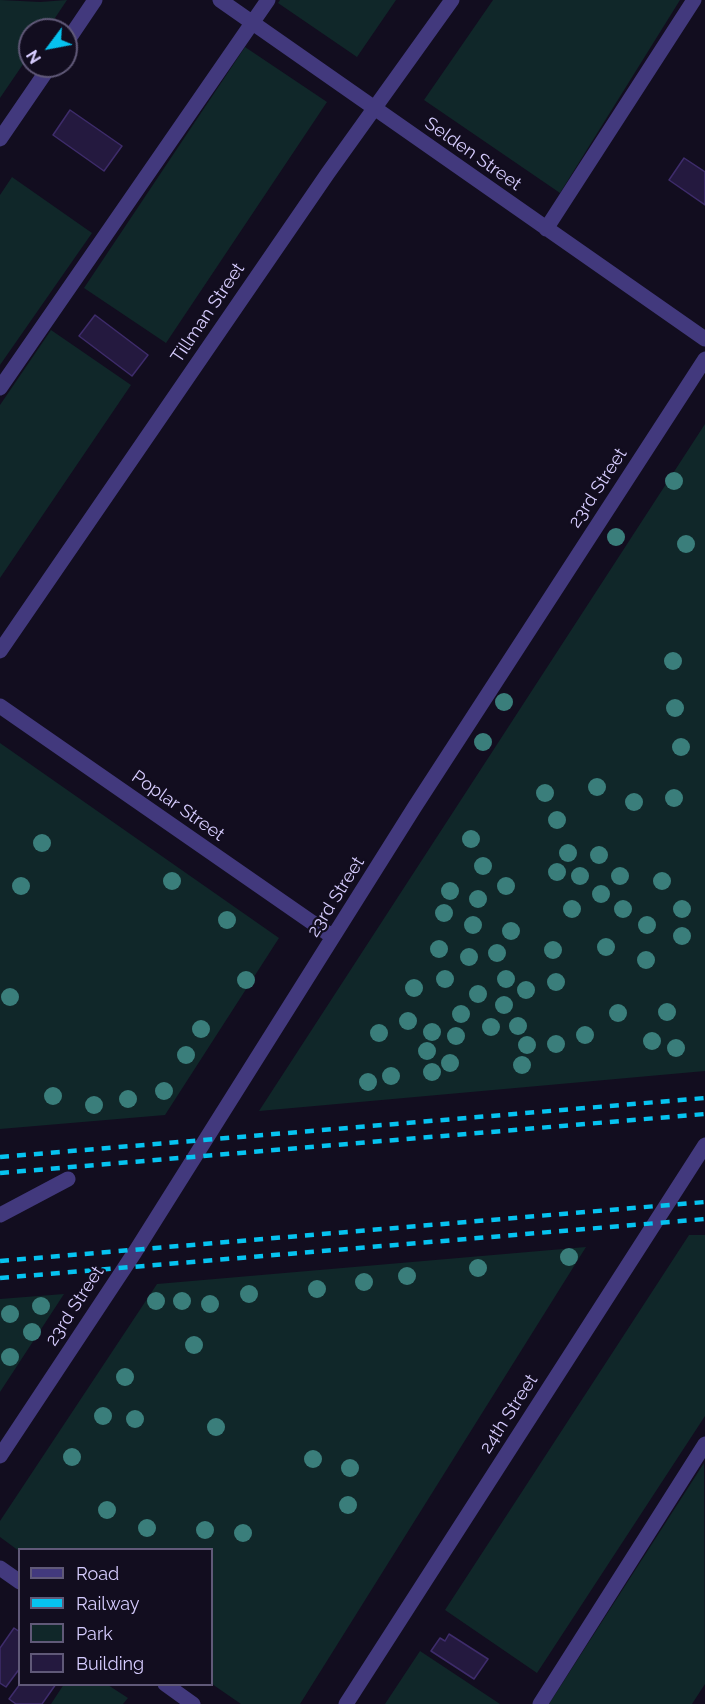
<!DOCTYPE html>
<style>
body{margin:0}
#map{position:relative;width:705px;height:1704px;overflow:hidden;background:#120d1f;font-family:Raleway,sans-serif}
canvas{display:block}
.legend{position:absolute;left:18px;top:1548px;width:195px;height:138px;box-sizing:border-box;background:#120d1f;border:2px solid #605978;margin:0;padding:8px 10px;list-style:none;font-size:18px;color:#d6ccfe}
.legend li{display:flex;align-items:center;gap:12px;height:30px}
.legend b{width:30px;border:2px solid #605978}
.north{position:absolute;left:18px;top:18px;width:60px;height:60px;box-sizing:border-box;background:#120d1f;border:2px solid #605978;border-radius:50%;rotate:238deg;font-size:16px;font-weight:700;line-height:24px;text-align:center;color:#d6ccfe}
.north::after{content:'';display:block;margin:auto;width:21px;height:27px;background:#06c3f0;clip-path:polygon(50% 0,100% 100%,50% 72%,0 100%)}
</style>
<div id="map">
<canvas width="705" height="1704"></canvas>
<ul class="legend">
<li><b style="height:8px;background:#42397d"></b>Road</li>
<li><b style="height:8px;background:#06c3f0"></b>Railway</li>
<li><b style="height:16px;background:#102729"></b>Park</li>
<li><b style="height:16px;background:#24193f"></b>Building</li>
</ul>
<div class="north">N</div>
</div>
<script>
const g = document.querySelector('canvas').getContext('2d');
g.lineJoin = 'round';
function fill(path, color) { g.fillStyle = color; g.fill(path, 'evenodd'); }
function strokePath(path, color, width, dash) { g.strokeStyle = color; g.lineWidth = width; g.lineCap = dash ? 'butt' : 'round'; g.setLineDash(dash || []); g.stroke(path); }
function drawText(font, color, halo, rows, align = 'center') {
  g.font = font + ' Raleway,sans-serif'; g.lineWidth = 4.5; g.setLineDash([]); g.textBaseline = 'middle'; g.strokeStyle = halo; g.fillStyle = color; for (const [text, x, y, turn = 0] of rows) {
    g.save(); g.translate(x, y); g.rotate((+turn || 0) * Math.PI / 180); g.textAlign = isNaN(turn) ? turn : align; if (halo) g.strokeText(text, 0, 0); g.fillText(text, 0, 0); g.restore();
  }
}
fill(new Path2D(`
 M0,0l40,2 27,-2 -20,30h-17v24l-30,44z
 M280,0h116l-39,57 -79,-54z
 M493,0h187l-120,193 -136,-93z
 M245,47l82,55 -161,241 -82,-55z
 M12,177l80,56 -92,132v-170z
 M51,330l80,55 -131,193v-173z
 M705,424v647l-446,40z
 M0,743l279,195 -114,177 -165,14z
 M689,1235h16v181l-168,257 -92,-63z
 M586,1247l-286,457h-59l-29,-20v-134l-193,1 -19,-14v-16l157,-237z
 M64,1294l-64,98v-93z
 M704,1463l1,221 -13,20h-143z
 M420,1651l80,53h-115z
 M64,1684l44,1 20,13 -5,6h-72z`), '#102729');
const building = new Path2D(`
 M70,110l52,36 -18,25 -51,-36z
 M684,158l21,14v33l-36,-25z
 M95,315l53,40 -16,21 -53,-40z
 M14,1628l6,4v36l-14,19 -6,-4v-35z
 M449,1634l39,25 -14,20 -43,-28 9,-13 5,3z
 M20,1684h36l-14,20h-26l-7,-5z`);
fill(building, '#24193f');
strokePath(building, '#3e2c6b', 1.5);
strokePath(new Path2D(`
 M220,0l485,339
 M66,43l29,-43
 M0,139l50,-73
 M546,229l148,-229
 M0,388l268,-388
 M0,651l328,-478 124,-173
 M0,706l333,231
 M0,1215l68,-36
 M0,1456l135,-204 279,-444 291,-449
 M0,1568l20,14
 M165,1684l28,20
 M346,1704l359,-559
 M540,1704l165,-260`), '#42397d', 15);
strokePath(new Path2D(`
 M0,1157l705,-59
 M0,1173l705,-59
 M0,1261l705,-59
 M0,1278l705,-59`), '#06c3f0', 4.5, [9, 8]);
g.fillStyle = '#3a7e7b';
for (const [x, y] of [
 [674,481],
 [616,537],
 [686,544],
 [673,661],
 [504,702],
 [675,708],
 [483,742],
 [681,747],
 [597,787],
 [545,793],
 [674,798],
 [634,802],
 [557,820],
 [471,839],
 [42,843],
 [568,853],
 [599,855],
 [483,866],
 [557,872],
 [580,876],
 [620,876],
 [172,881],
 [662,881],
 [21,886],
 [506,886],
 [450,891],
 [601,894],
 [478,899],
 [572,909],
 [623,909],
 [682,909],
 [444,913],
 [227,920],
 [473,925],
 [647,925],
 [511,931],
 [682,936],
 [606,947],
 [439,949],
 [553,950],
 [497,953],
 [469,957],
 [646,960],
 [445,979],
 [506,979],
 [246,980],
 [556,982],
 [414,988],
 [526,990],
 [478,994],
 [10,997],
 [504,1005],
 [667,1012],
 [618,1013],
 [461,1014],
 [408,1021],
 [518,1026],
 [491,1027],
 [201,1029],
 [432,1032],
 [379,1033],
 [585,1035],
 [456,1036],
 [652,1041],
 [556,1044],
 [527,1045],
 [676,1048],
 [427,1051],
 [186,1055],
 [450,1063],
 [522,1065],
 [432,1072],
 [391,1076],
 [368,1082],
 [164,1091],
 [53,1096],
 [128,1099],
 [94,1105],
 [569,1257],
 [478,1268],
 [407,1276],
 [364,1282],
 [317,1289],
 [249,1294],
 [156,1301],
 [182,1301],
 [210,1304],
 [41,1306],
 [10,1314],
 [32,1332],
 [194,1345],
 [10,1357],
 [125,1377],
 [103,1416],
 [135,1419],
 [216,1427],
 [72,1457],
 [313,1459],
 [350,1468],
 [348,1505],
 [107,1510],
 [147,1528],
 [205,1530],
 [243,1533]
]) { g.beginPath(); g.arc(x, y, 9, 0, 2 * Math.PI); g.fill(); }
drawText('18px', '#d6ccfe', '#120d1f', [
 ["Selden Street",473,154,35],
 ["Tillman Street",208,313,-56],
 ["23rd Street",598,488,-57],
 ["Poplar Street",178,806,35],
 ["23rd Street",336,897,-58],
 ["23rd Street",75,1306,-57],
 ["24th Street",509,1414,-57]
]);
</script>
